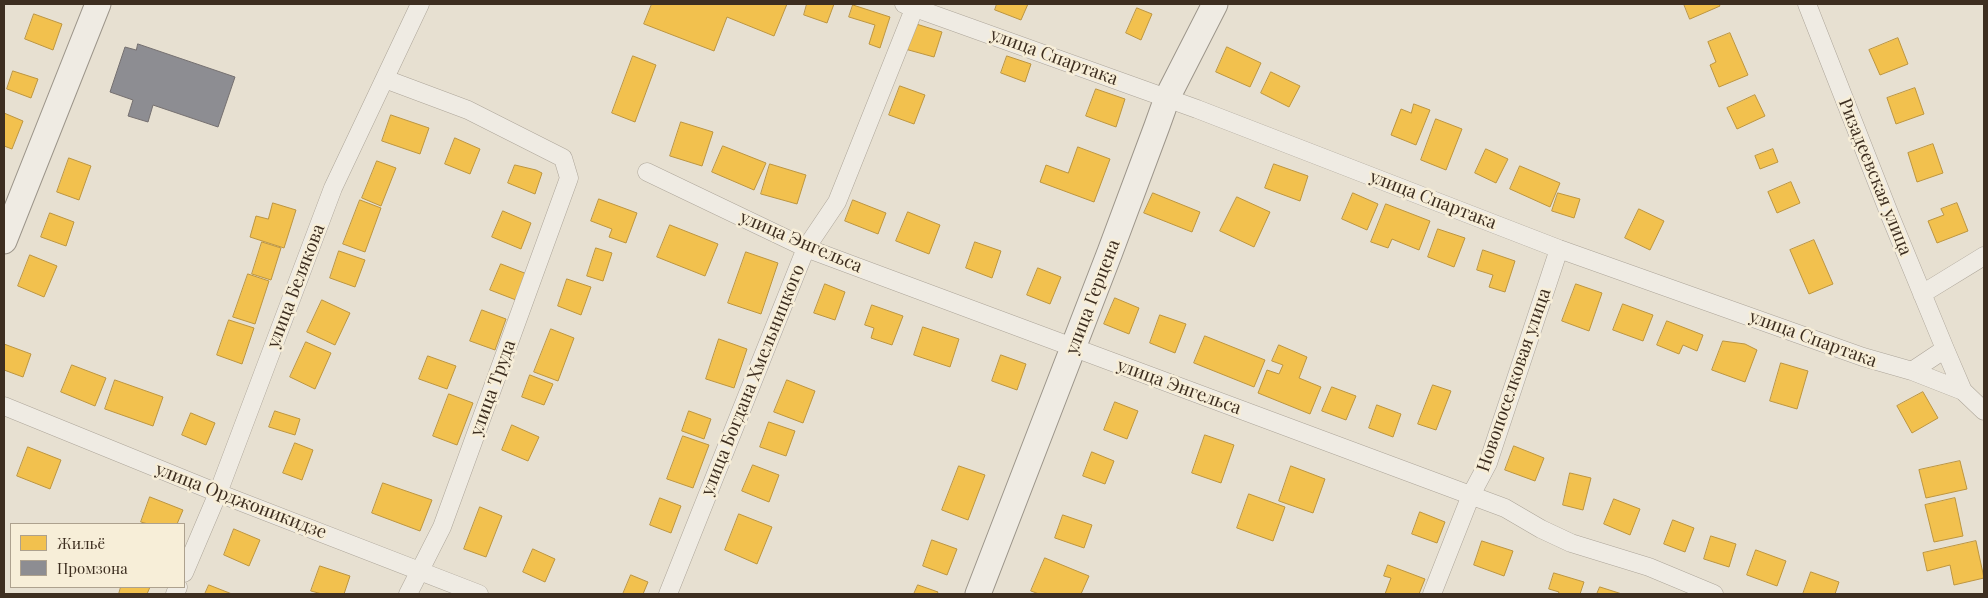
<!DOCTYPE html>
<meta charset="utf-8">
<style>
body{margin:0}
#map{position:relative;width:1988px;height:598px;overflow:hidden;background:#e7e0d1;font-family:"Playfair Display",serif}
canvas{display:block}
.frame{position:absolute;inset:0;border:5px solid #3d2e20;pointer-events:none}
.legend{position:absolute;left:10px;top:523px;width:175px;height:65px;box-sizing:border-box;background:#f7eed8;border:1px solid #ada18e;margin:0;padding:6px 9px;list-style:none;font-size:15px;color:#3d2e20}
.legend li{display:flex;align-items:center;gap:10px;height:25px}
.legend b{width:25px;border:1px solid #ada18e}
</style>
<div id="map">
<canvas width="1988" height="598"></canvas>
<div class="frame"></div>
<ul class="legend">
<li><b style="height:14px;background:#f2c14e"></b>Жильё</li>
<li><b style="height:14px;background:#8d8d92"></b>Промзона</li>
</ul>
</div>
<script>
const g = document.querySelector('canvas').getContext('2d');
g.lineJoin = 'round';
function fill(path, color) { g.fillStyle = color; g.fill(path, 'evenodd'); }
function strokePath(path, color, width, dash) { g.strokeStyle = color; g.lineWidth = width; g.lineCap = dash ? 'butt' : 'round'; g.setLineDash(dash || []); g.stroke(path); }
function drawText(font, color, halo, rows, align = 'center') {
  g.font = font + ' "Playfair Display",serif'; g.lineWidth = 5; g.setLineDash([]); g.textBaseline = 'middle'; g.strokeStyle = halo; g.fillStyle = color; for (const [text, x, y, turn = 0] of rows) {
    g.save(); g.translate(x, y); g.rotate((+turn || 0) * Math.PI / 180); g.textAlign = isNaN(turn) ? turn : align; if (halo) g.strokeText(text, 0, 0); g.fillText(text, 0, 0); g.restore();
  }
}
const homes = new Path2D(`
 M652,4h135l-13,32 -47,-19 -13,34 -70,-27z
 M807,4h27l-7,19 -23,-8z
 M997,4h31l-7,16 -26,-10z
 M1684,4h35l1,2 -30,13z
 M853,5l37,12 -10,31 -11,-4 6,-19 -26,-8z
 M1137,8l15,6 -11,26 -15,-7z
 M34,14l28,10 -9,26 -28,-11z
 M913,23l29,9 -8,25 -29,-8z
 M1730,33l18,42 -29,12 -9,-22 6,-3 -8,-20z
 M1898,38l10,26 -28,11 -11,-25z
 M1227,47l34,16 -11,24 -34,-15z
 M633,56l23,9 -21,57 -23,-9z
 M1007,56l24,8 -6,18 -24,-9z
 M13,71l25,8 -7,19 -24,-9z
 M1271,72l29,14 -11,21 -28,-14z
 M900,86l25,9 -11,29 -25,-9z
 M1915,88l9,26 -28,10 -9,-26z
 M1096,89l29,10 -9,28 -30,-11z
 M1755,95l10,21 -28,13 -10,-21z
 M1414,104l16,6 -14,35 -25,-10 10,-26 10,4z
 M4,113l19,8 -11,28 -8,-3z
 M391,115l38,13 -9,26 -38,-13z
 M1436,119l26,10 -16,41 -25,-10z
 M681,122l32,10 -11,34 -32,-10z
 M455,138l25,11 -10,25 -25,-10z
 M1933,144l10,29 -26,9 -9,-29z
 M723,146l43,17 -12,27 -42,-18z
 M1078,147l32,12 -16,43 -54,-20 6,-17 22,8z
 M1486,149l22,10 -12,24 -21,-10z
 M1773,149l5,13 -18,7 -5,-13z
 M69,158l22,8 -12,34 -22,-8z
 M377,161l19,7 -15,38 -19,-8z
 M770,164l36,11 -9,29 -36,-10z
 M1274,164l34,12 -8,25 -35,-13z
 M515,165l21,5 6,3 -7,21 -27,-11z
 M1520,166l40,17 -10,24 -40,-18z
 M1791,182l9,21 -23,10 -9,-21z
 M1153,193l47,19 -8,20 -48,-19z
 M1353,193l25,11 -11,26 -25,-11z
 M1558,193l22,6 -6,19 -22,-7z
 M1237,197l33,15 -16,35 -34,-16z
 M599,199l38,14 -11,30 -17,-6 3,-8 -21,-8z
 M360,200l21,8 -16,44 -22,-8z
 M853,200l33,13 -8,21 -33,-13z
 M273,203l23,7 -12,38 -34,-11 6,-21 12,3z
 M1957,203l11,28 -31,12 -9,-22 16,-6 -3,-6z
 M1386,204l44,17 -11,29 -27,-11 -4,9 -17,-6z
 M1639,209l25,12 -14,29 -25,-12z
 M503,211l28,12 -10,26 -29,-12z
 M908,212l32,13 -11,29 -33,-13z
 M50,213l24,9 -8,24 -25,-9z
 M670,225l48,19 -13,32 -48,-19z
 M1438,229l27,9 -11,29 -26,-10z
 M1814,240l19,44 -24,10 -19,-44z
 M262,242l19,6 -10,32 -19,-6z
 M975,242l26,9 -9,27 -26,-10z
 M596,248l16,5 -9,28 -16,-5z
 M1483,250l32,11 -10,31 -16,-5 4,-12 -16,-5z
 M339,251l26,9 -10,27 -25,-9z
 M746,252l32,11 -17,51 -33,-11z
 M30,255l27,11 -13,31 -26,-11z
 M501,264l26,10 -11,26 -26,-10z
 M1038,268l23,9 -11,27 -23,-9z
 M248,274l21,7 -14,43 -22,-7z
 M567,279l24,8 -10,28 -23,-9z
 M825,284l20,8 -10,28 -21,-7z
 M1576,284l26,9 -13,38 -27,-10z
 M1115,298l24,10 -10,26 -25,-10z
 M322,300l28,13 -15,32 -28,-13z
 M1623,304l30,11 -10,26 -30,-11z
 M872,305l31,11 -11,29 -21,-7 3,-10 -9,-3z
 M482,310l24,9 -11,31 -25,-9z
 M1160,315l26,9 -11,29 -25,-10z
 M229,320l25,8 -12,36 -25,-9z
 M1667,321l36,14 -6,16 -14,-6 -4,9 -22,-9z
 M923,327l36,12 -9,28 -36,-12z
 M551,329l23,9 -16,43 -24,-9z
 M1205,336l60,24 -11,27 -60,-24z
 M719,339l28,10 -13,39 -28,-9z
 M1723,341l22,3 12,6 -12,32 -33,-12z
 M306,342l25,11 -16,36 -25,-12z
 M4,344l27,10 -8,23 -19,-7z
 M1279,345l28,12 -8,21 22,9 -11,27 -52,-21 9,-23 12,4 4,-9 -11,-4z
 M1001,355l25,9 -9,26 -25,-9z
 M428,356l28,10 -9,23 -28,-10z
 M1781,363l27,8 -11,38 -27,-8z
 M72,365l34,13 -11,28 -34,-14z
 M530,375l23,9 -9,21 -22,-8z
 M115,380l48,17 -10,29 -48,-17z
 M787,380l28,11 -12,32 -29,-11z
 M1433,385l18,6 -15,39 -18,-6z
 M1332,387l24,9 -10,24 -24,-9z
 M1923,392l15,26 -26,15 -15,-27z
 M449,394l24,9 -16,42 -24,-9z
 M1115,402l23,9 -11,28 -23,-9z
 M1377,405l24,9 -8,23 -24,-9z
 M275,411l25,8 -5,16 -26,-8z
 M689,411l22,8 -7,20 -22,-8z
 M191,413l24,10 -9,22 -24,-10z
 M769,422l26,9 -9,25 -26,-9z
 M512,425l27,12 -11,24 -26,-11z
 M1205,435l29,10 -13,38 -29,-10z
 M683,436l26,9 -16,43 -26,-9z
 M295,443l18,7 -11,30 -19,-7z
 M1514,446l30,12 -9,23 -30,-11z
 M28,447l33,13 -11,29 -33,-13z
 M1092,452l22,9 -9,23 -22,-8z
 M1960,461l7,28 -41,9 -7,-28z
 M753,465l26,10 -10,27 -27,-11z
 M959,466l26,9 -17,45 -26,-10z
 M1291,466l34,13 -12,34 -34,-12z
 M1570,473l21,5 -8,32 -20,-5z
 M383,483l49,17 -12,31 -48,-18z
 M1249,494l36,13 -12,34 -36,-13z
 M150,497l33,13 -6,14h-29l-7,-2z
 M660,498l21,8 -10,27 -21,-8z
 M1955,498l8,38 -29,6 -9,-37z
 M1614,499l26,10 -10,26 -26,-11z
 M480,507l22,9 -16,41 -22,-8z
 M1420,512l25,10 -8,21 -25,-9z
 M739,514l33,13 -15,37 -32,-14z
 M1063,515l29,10 -8,23 -29,-10z
 M1673,520l21,8 -9,24 -21,-8z
 M234,529l26,11 -11,26 -25,-11z
 M1711,536l25,8 -7,23 -25,-8z
 M932,540l25,9 -10,26 -24,-9z
 M1482,541l31,10 -9,25 -30,-11z
 M1976,541l8,37 -30,7 -4,-20 -23,6 -4,-18z
 M533,549l22,10 -10,23 -22,-10z
 M1756,550l30,11 -9,25 -30,-11z
 M1045,558l44,18 -8,18h-42l-8,-3z
 M1388,565l37,14 -6,15h-34l6,-16 -7,-2z
 M320,566l30,10 -6,18h-22l-11,-3z
 M1811,572l28,10 -4,12h-32z
 M1554,573l30,9 -4,12h-22l1,-2 -10,-3z
 M631,575l17,7 -5,12h-20z
 M209,585l23,9h-27z
 M918,585l20,7 -1,2h-23z
 M121,587h29l-3,7h-28z
 M1600,587l22,7h-25z`);
fill(homes, '#f2c14e');
strokePath(homes, '#bc9540', 1);
const industry = new Path2D(`
 M138,44l97,33 -17,50 -65,-22 -5,17 -20,-6 5,-16 -23,-8 15,-45 11,3z`);
fill(industry, '#8d8d92');
strokePath(industry, '#757070', 1);
const street = new Path2D(`
 M904,4l293,105 362,140 304,108 49,14 51,20
 M1807,4l84,214 54,131 18,42 21,20
 M385,79l83,31 95,48 6,20 -127,349 -34,67
 M647,172l159,76 699,260 36,21 30,14 78,24 65,27
 M1922,294l62,-38
 M1912,371l33,-22
 M4,406l214,87 261,101
 M184,573l34,-80 115,-305 87,-184
 M175,594l3,-7
 M668,594l138,-346 31,-46 79,-198
 M1432,594l39,-99 17,-32 71,-214`);
const secondary = new Path2D(`
 M4,241l94,-237
 M978,594l132,-342 47,-126 10,-28 48,-94`);
strokePath(street, '#ada599', 19);
strokePath(secondary, '#9c958a', 27);
strokePath(street, '#efebe3', 18);
strokePath(secondary, '#efebe3', 25);
drawText('18px', '#3d2e20', '#f7eed8', [
 ["улица Спартака",1054,57,20],
 ["Ризадеевская улица",1875,177,68],
 ["улица Спартака",1433,200,21],
 ["улица Энгельса",801,242,23],
 ["улица Белякова",296,286,-69],
 ["улица Герцена",1093,297,-69],
 ["улица Спартака",1813,339,20],
 ["улица Богдана Хмельницкого",753,380,-68],
 ["Новопоселковая улица",1514,380,-71],
 ["улица Энгельса",1179,387,20],
 ["улица Труда",493,388,-70],
 ["улица Орджоникидзе",241,501,21]
]);
</script>
